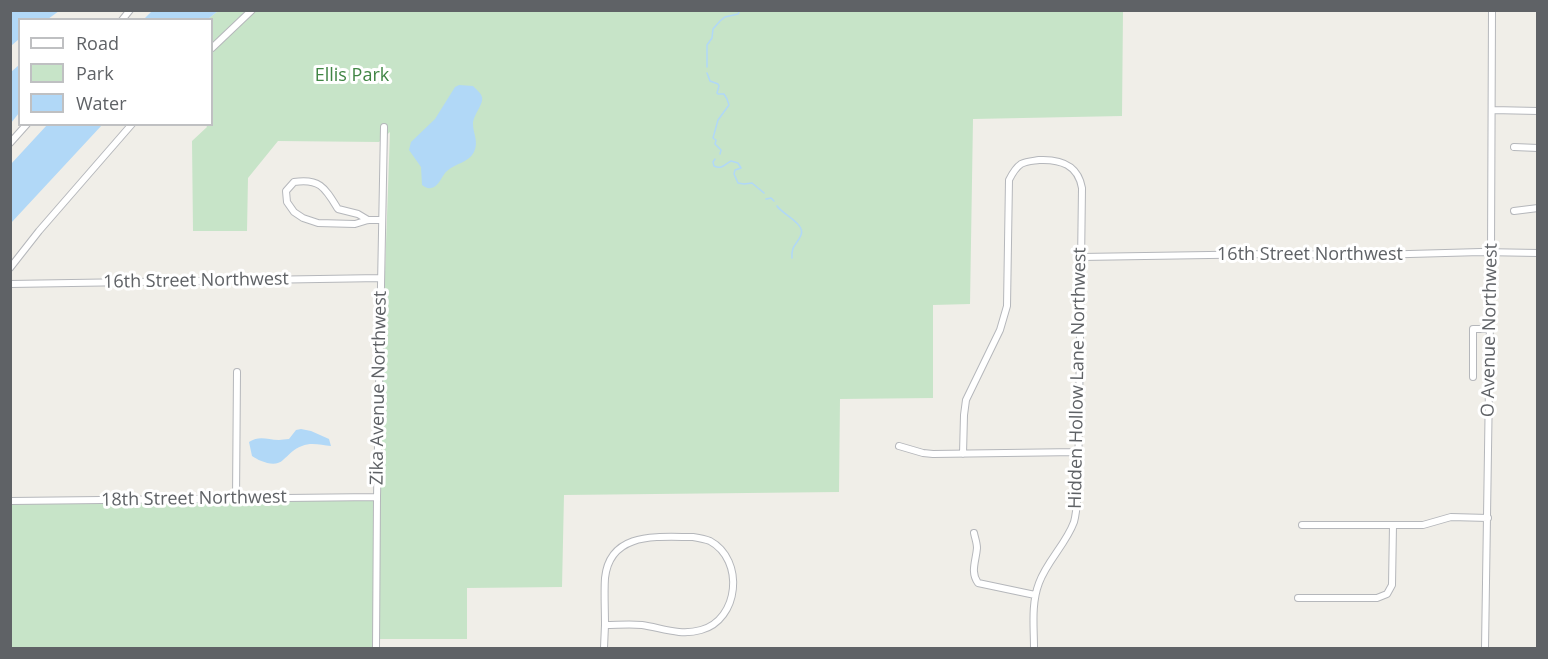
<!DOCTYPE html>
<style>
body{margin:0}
#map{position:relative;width:1548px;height:659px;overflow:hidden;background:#f0eee8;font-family:"Open Sans",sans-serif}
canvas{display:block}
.frame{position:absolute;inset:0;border:12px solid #5f6266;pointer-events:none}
.legend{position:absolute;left:18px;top:18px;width:195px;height:108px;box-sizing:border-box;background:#fff;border:2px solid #bfc0c2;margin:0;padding:8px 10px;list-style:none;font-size:18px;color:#5f6266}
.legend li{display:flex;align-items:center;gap:12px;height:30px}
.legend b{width:30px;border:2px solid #bfc0c2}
</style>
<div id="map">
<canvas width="1548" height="659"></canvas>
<div class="frame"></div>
<ul class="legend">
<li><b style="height:8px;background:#fff"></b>Road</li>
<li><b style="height:16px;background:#c7e4c8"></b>Park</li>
<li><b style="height:16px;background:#b1d8f7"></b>Water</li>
</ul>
</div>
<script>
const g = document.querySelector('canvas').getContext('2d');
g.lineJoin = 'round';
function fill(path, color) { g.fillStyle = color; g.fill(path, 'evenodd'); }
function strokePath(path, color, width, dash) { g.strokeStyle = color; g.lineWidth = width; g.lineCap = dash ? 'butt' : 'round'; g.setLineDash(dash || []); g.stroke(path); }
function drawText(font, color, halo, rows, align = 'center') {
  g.font = font + ' "Open Sans",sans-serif'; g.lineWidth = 6; g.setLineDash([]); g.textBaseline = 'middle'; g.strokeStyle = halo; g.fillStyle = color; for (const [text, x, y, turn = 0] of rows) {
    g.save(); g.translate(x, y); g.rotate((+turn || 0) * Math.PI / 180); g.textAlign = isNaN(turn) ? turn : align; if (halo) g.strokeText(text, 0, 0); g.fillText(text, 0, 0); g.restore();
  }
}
fill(new Path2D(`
 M218,11h905l-1,105 -149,3 -3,185 -37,1v93l-93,1 -1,93 -275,3 -2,92 -95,1v51h-90l-1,9h-365l-1,-147 367,-4 13,-365 -11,10 -101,-1 -30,37 -1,53h-54l-1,-90 15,-14 -1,-2 6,-1v-104l-4,-1z`), '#c7e4c8');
fill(new Path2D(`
 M11,10h48v1l-11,8 -28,1 -1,19 -8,7z
 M152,11v-1l66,1 -10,8h-64z
 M19,65v48l-8,10v-51z
 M459,85l14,1c3,3 8,7 9,11 2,7 -9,18 -9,27 0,10 6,17 1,28 -6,11 -18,11 -27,19 -5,4 -8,16 -16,17 -3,1 -6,-1 -9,-3l-1,-18 -12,-17 2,-8 24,-23 20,-32z
 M47,125h55l-91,98v-59z
 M301,429l10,2 18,8 2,7c-10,-1 -20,-4 -29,0 -9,3 -13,9 -19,14 -8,8 -24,1 -31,-4l-3,-14c11,-7 18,-2 30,-2 3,0 6,-1 10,-1l7,-9z`), '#b1d8f7');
strokePath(new Path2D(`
 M707,67v-22l5,-7 1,-9 7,-8 5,-4 13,-3 2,-4
 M707,73l3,8 8,3 1,2 -2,7 1,1h6l3,5 2,6 -11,15 -5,18 3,2 -1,4 6,6 -1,4
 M715,159l-2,3 1,4c8,4 11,-2 17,-5l7,2 3,5 -6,2 -1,4 4,9 6,1 8,-1 12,10
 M766,199l5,-1 3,3
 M777,206c5,8 29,18 24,29 -4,10 -10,10 -9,23`), '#b1d8f7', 1.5);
const minor = new Path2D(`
 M122,20l8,-10
 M212,48l40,-38
 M1492,110l46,1
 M10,143l17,-19
 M1514,147l24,1
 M1514,211l24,-3
 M368,220l-10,-6 -20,-5c-13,-21 -18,-31 -44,-27l-8,9 1,11 7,10 9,6 15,5 37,1 13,-4h14
 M1081,257l192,-3 101,1 107,-3 57,1
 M10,268l29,-37 93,-107
 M10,284l371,-6
 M1473,377v-48h16
 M899,446l24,7 10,1 145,-2
 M963,454l1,-39 2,-15 34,-70 7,-24 2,-126c3,-6 6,-12 12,-16 6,-3 12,-3 18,-4 22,-1 39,5 43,28l-4,301c-1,11 -1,22 -4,33 -8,22 -27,39 -35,61 -8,21 -5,44 -5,65
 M236,499l1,-127
 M10,501l367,-4
 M1302,525h121l28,-8 37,1
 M974,533c1,5 3,10 3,15 -1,13 -7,24 1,35l57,12
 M693,537c6,1 12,2 17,4 35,19 29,79 -9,89 -21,6 -39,-2 -59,-5 -12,-1 -25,0 -37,0 0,-16 -1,-32 0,-47 5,-47 53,-41 88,-41z
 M1298,598h79l10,-4 5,-9 1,-60
 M376,648l1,-151 7,-370
 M604,648l1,-23
 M1485,648l6,-395 1,-243`);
strokePath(minor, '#b5b7bb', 8);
strokePath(minor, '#fff', 6);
drawText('18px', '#408544', '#fff', [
 ["Ellis Park",352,76]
]);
drawText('18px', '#5f6266', '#fff', [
 ["16th Street Northwest",1310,255],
 ["16th Street Northwest",196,281,-1],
 ["O Avenue Northwest",1490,330,-89],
 ["Hidden Hollow Lane Northwest",1078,378,-89],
 ["Zika Avenue Northwest",379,388,-89],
 ["18th Street Northwest",194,499,-1]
]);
</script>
